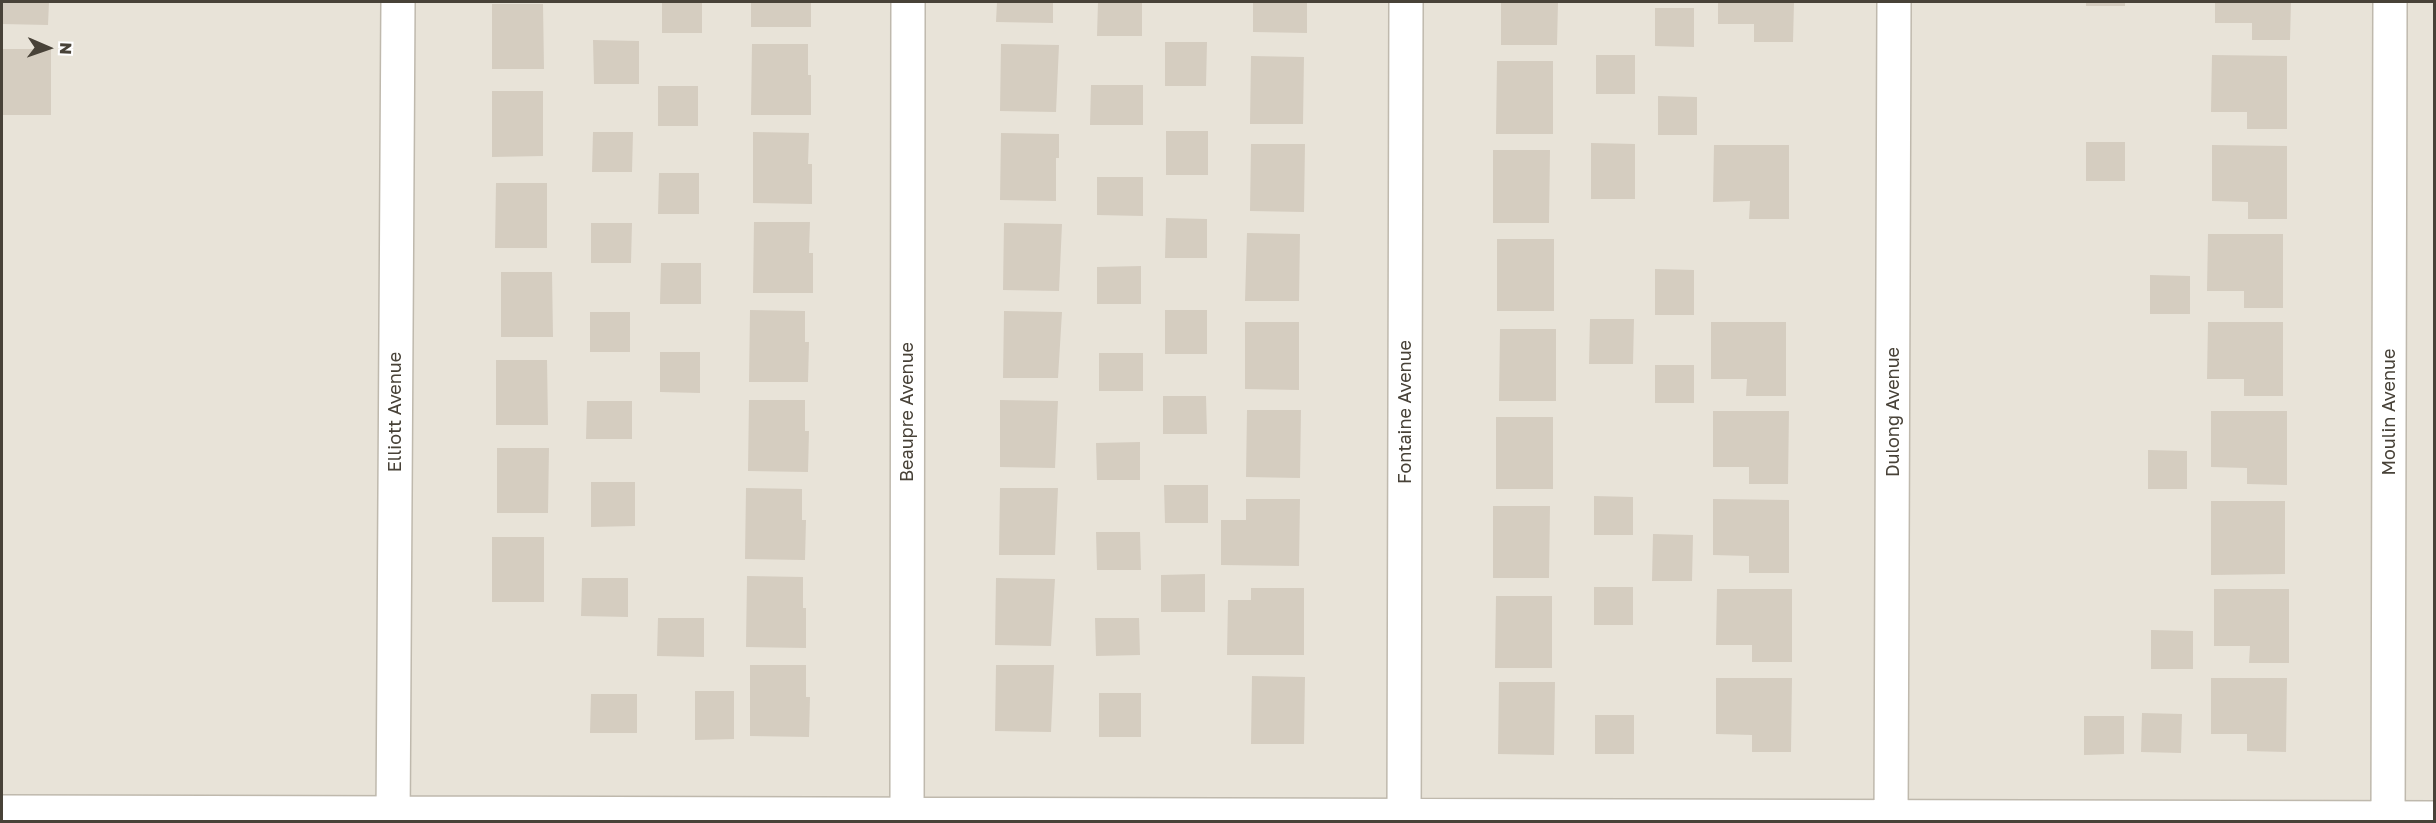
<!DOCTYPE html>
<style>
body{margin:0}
#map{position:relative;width:2436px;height:823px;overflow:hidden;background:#f4f1ea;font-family:"Golos Text",sans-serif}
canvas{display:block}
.frame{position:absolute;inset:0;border:3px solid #484238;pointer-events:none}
.north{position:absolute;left:18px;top:18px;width:60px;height:60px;-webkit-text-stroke:4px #fff;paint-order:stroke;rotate:92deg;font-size:16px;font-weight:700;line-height:24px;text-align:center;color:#484238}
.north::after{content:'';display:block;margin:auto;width:21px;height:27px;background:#484238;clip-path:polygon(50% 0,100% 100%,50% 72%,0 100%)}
</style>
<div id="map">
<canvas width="2436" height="823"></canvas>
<div class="frame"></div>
<div class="north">N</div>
</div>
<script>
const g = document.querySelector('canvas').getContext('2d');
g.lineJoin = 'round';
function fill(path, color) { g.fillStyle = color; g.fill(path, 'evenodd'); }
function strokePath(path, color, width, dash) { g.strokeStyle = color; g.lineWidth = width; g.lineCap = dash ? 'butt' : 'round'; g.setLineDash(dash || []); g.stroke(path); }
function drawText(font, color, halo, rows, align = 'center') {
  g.font = font + ' "Golos Text",sans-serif'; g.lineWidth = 5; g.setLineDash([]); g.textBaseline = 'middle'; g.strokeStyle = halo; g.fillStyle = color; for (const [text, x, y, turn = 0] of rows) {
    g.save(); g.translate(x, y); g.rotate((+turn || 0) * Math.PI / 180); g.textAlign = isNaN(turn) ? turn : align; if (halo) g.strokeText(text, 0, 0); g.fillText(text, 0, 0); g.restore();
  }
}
fill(new Path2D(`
 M2,2h2432v819h-2432z`), '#e8e3d8');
fill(new Path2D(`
 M2,2h47l-1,23 -46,-1z
 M662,2h40v31h-40z
 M751,2h60v25h-60z
 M997,2h56v21l-57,-1z
 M1098,2h44v34h-45z
 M1253,2h54v31l-54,-1z
 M1501,2h57l-1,43h-56z
 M1718,2h76l-1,40h-39v-18h-36z
 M2086,2h39v4h-39z
 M2215,2h76l-1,38h-38v-17h-37z
 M492,4h51l1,65h-52z
 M1655,8h39v39l-39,-1z
 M593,40l46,1v43h-45z
 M1165,42h42l-1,44h-41z
 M752,44h56v31h3v40h-60z
 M1001,44l58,1 -3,67 -56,-1z
 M2,49h49v66h-49z
 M1596,55h39v39h-39z
 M2212,55l75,1v73h-40v-17h-36z
 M1251,56l53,1 -1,67h-53z
 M1497,61h56v73h-57z
 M1091,85h52v40h-53z
 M658,86h40v40h-40z
 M492,91h51v65l-51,1z
 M1658,96l39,1v38h-39z
 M1166,131h42v44h-42z
 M593,132h40l-1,40h-40z
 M753,132l56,1 -1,31h4v40l-59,-1z
 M1001,133l58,1v24h-3v43l-56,-1z
 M2086,142h39v39h-39z
 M1591,143l44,1v55h-44z
 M1251,144h54l-1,68 -54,-1z
 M1714,145h75v74h-40l1,-18 -37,1z
 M2212,145l75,1v73h-39v-17l-36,-1z
 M1493,150h57l-1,73h-56z
 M659,173h40v41h-41z
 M1097,177h46v39l-46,-1z
 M496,183h51v65h-52z
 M1166,218l41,1v39h-42z
 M754,222h56l-1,31h4v40h-60z
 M591,223h41l-1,40h-40z
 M1004,223l58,1 -3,67 -56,-1z
 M1247,233l53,1 -1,67h-54z
 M2208,234h75v74h-39v-17h-37z
 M1497,239h57v72h-57z
 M661,263h40v41h-41z
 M1141,266v38h-44v-37z
 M1655,269l39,1v45h-39z
 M501,272h51l1,65h-52z
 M2150,275l40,1v38h-40z
 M750,310l55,1v31h4l-1,40h-59z
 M1165,310h42v44h-42z
 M1004,311l58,1 -4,66h-55z
 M590,312h40v40h-40z
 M1590,319h44l-1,45h-44z
 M1245,322h54v68l-54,-1z
 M1711,322h75v74h-40l1,-17h-36z
 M2208,322h75v74h-39v-17h-37z
 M1500,329h56v72h-57z
 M660,352h40v41l-40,-1z
 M1099,353h44v38h-44z
 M496,360h51l1,65h-52z
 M1655,365h39v38h-39z
 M1163,396h43l1,38h-44z
 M749,400h56v31h4l-1,41 -60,-1z
 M1000,400l58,1 -3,67 -55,-1z
 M587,401h45v38h-46z
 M1247,410h54l-1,68 -54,-1z
 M1713,411h76l-1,73h-39v-17h-36z
 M2211,411h76v74l-40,-1v-16l-36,-1z
 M1496,417h57v72h-57z
 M1140,442v38h-43l-1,-37z
 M497,448h52l-1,65h-51z
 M2148,450l39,1v38h-39z
 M591,482h44v44l-44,1z
 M1164,485h44v38h-43z
 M746,488l56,1v31h4l-1,40 -60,-1z
 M1000,488h58l-3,67h-56z
 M1594,496l39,1v38h-39z
 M1246,499h54l-1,67 -78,-1v-45h25z
 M1713,499l76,1v73h-40v-17l-36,-1z
 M2211,501h74v73l-74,1z
 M1493,506h57l-1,72h-56z
 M1096,532h44l1,38h-44z
 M1653,534l40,1 -1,46h-40z
 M492,537h52v65h-52z
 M1205,574v38h-44v-37z
 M747,576l56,1v31h3v40l-60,-1z
 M582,578h46v39l-47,-1z
 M996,578l59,1 -4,67 -56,-1z
 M1594,587h39v38h-39z
 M1251,588h53v67h-77l1,-55h23z
 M1717,589h75v73h-40v-17h-36z
 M2214,589h75v74h-40l1,-17h-36z
 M1496,596h56v72h-57z
 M658,618h46v39l-47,-1z
 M1095,618h44l1,37 -44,1z
 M2151,630l42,1v38h-42z
 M750,665h56v32h4l-1,40 -59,-1z
 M996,665h58l-3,67 -56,-1z
 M1252,676l53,1 -1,67h-53z
 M1716,678h76l-1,74h-39v-17l-36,-1z
 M2211,678h76l-1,74 -39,-1v-17h-36z
 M1499,682h56l-1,73 -56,-1z
 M695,691h39v48l-39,1z
 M1099,693h42v44h-42z
 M591,694h46v39h-47z
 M2142,713l40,1 -1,39 -40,-1z
 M1595,715h39v39h-39z
 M2084,716h40v38l-40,1z`), '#d5cdc0');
const minor = new Path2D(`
 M2,812l2432,6
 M393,822l5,-820
 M907,822l1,-820
 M1404,822l2,-820
 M1891,822l3,-820
 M2388,822l2,-820`);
strokePath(minor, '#bfb9ad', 36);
strokePath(minor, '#fff', 33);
drawText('18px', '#484238', '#fff', [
 ["Elliott Avenue",395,412,-90],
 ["Beaupre Avenue",907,412,-90],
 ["Fontaine Avenue",1405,412,-90],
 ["Dulong Avenue",1893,412,-90],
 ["Moulin Avenue",2389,412,-90]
]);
</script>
